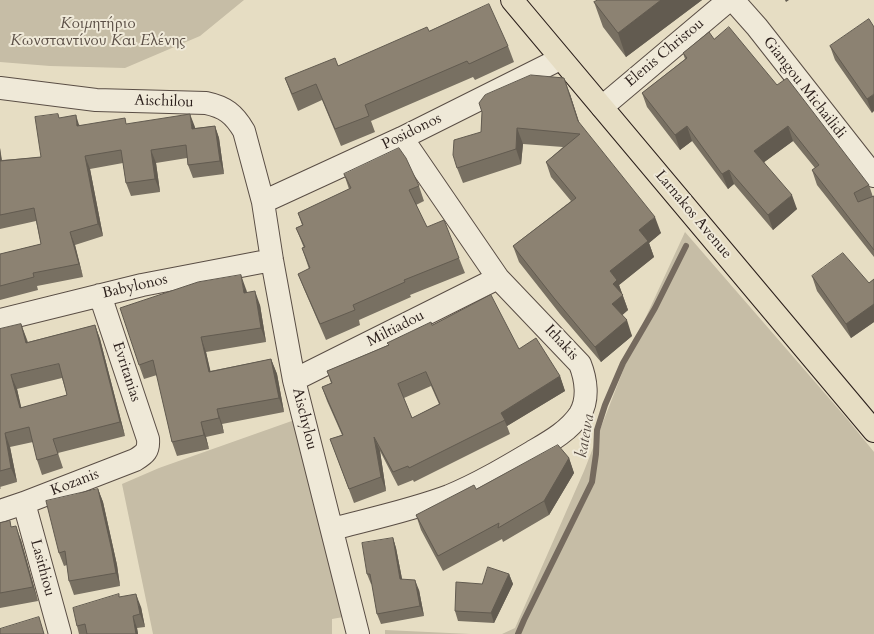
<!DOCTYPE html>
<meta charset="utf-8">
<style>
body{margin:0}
canvas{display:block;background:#e6ddc3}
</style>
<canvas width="874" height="634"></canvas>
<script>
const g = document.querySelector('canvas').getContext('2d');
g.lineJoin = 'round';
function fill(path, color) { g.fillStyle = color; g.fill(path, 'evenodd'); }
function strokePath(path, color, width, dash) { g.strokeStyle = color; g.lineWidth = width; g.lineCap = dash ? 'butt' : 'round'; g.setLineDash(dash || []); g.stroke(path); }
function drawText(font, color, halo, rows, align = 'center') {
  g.font = font + ' Cardo,serif'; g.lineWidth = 4; g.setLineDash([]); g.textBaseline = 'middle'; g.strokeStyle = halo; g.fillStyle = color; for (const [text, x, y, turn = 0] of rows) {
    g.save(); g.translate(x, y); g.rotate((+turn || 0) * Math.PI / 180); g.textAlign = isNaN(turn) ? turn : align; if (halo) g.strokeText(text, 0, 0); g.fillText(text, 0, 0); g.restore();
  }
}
fill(new Path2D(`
 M0,0h244l-44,36 -75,32 -75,-2 -50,-4z
 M685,232l163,188 26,32v182h-372l13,-6 69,-157 49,-126z
 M303,417l46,199 -17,3v15h-179l-31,-150 37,-16z
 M385,630l86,4h-86z`), '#c6bda6');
strokePath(new Path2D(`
 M518,634l6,-14 68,-138 4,-28 1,-24 8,-25 18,-42 32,-55 31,-62`), '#756a5e', 6);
const minor = new Path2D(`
 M733,0l24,27 117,149
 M0,88l96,12 110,3c19,4 28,11 38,28l19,71 9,58 22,120 64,254
 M602,107l127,-107
 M263,202l139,-64 158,-79
 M0,320l142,-35 130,-25
 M294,380l204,-102
 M24,503l36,131
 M0,511l24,-8 111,-43c10,-6 14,-9 13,-21l-48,-144
 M332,529c38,-10 80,-19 117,-33 29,-12 56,-28 83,-44 17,-10 37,-21 48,-38 9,-15 6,-35 0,-50l-82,-86 -96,-140`);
const major = new Path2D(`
 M512,0l362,431`);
strokePath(minor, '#5a4e45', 24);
strokePath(major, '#2b1f1b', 24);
strokePath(minor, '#efe9d8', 22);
strokePath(major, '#e6ddc3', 22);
fill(new Path2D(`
 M598,0h104l-76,57 -23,-30 -9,-25z
 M869,19l3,94 -37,-53 -5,-14z
 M429,31l79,15 6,16 -39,18 -2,-3 -102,44 4,11 -34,14 -19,-46 -24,11 -7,-17 -6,-16 53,-12z
 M714,39l63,46 92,100 4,12 1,-1v61l-57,-72 -5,-15 3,-2 -22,-27 -29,21 33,47 -24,21 -39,-46 -6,5 -36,-48 -12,9 -33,-43 -5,-14 43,-34 -2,-6z
 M570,94l9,29 82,110 -12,10 5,14 -35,28 9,25 -6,5 10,21 -31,26 -41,-48 -41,-52 -6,-16 58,-45 -20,-24 -5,-15 17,-15 -40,-3 -2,20 -58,19 -6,-15 24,-36 1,-20z
 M60,118l20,7 47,-1 68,3v1l20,-2 4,12 5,36 -31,4 -5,-13 -1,-7 -31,5 4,29 -29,4 -5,-13 -3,-20 -33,6 13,67 -28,9 8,32 -46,9 1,4 -38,10v-46l41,-10 -5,-23 -36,8v-81l2,12 39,-3z
 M344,174l75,12 5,15 -8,4 11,22 32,31 6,15 -55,22 1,2 -52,23 1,5 -34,15 -22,-51 -6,-15 11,-5 -7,-21h2l-8,-20 6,-3 -4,-12 51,-24z
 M812,276l57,7 5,-4v43l-23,16 -34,-47z
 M246,289l1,3 13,13 6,37 -60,10 4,19 61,-12 6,15 7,38 -62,12 2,9 -18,4 3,12 -32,7 -5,-14 -15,-67 -13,4 -5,-14z
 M21,324l7,18 67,-17 5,14 25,97 -67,17 5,15 -21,7 -5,-15 -4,-18 -23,5 7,35 -17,5 1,1 -1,1v-160zM62,378l5,17 -46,13 -4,-19z
 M432,325l87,24 41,27 5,15 -58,35 3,8 -96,48 -1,-2 -15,6 -18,-35 6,40 -32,12 -24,-64 12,-4 -15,-34 -5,-14 9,-4 -4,-12 61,-26zM431,386l8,18 -27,14 -8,-20z
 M569,458l5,15 -25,42 -46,27 -1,-3 -59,32 -22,-41 -5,-15 60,-26z
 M98,489l5,13 14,63 3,21 -46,9 -5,-14 -2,-16 -3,1 -5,-13z
 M0,523l12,4 9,13 17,61 -38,7z
 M393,538l3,10 6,31 17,11 5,26 -43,8 -4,-10 -5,-30h-1l-4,-10z
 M509,574l4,10 -19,39 -36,-2 -3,-10 27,-27z
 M120,597l21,10 4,20 -8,1 1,6h-59l-2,-8z`), '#787062');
fill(new Path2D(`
 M661,0h41l-76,57 -8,-24z
 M785,0h4l-3,2z
 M564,78l6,16 14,43 -6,-16z
 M874,94v17l-2,2 -5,-14z
 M190,114l5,13 2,14 -5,-12z
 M76,115l4,13 -3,-2z
 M215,126l4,12 5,36 -4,-13z
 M687,126l5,15 -12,9 -5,-15z
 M788,126l5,15 -34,25 -5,-15z
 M517,128l6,16 -2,20 -5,-15z
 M0,148l3,25 -3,-8z
 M151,150l5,13 4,29 -5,-13z
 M85,156l5,13 13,67 -5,-12z
 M729,170l5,14 -6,5 -6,-15z
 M792,195l5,14 -24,21 -5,-15z
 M655,217l6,16 -12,10 5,14 -35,28 9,25 -10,9 -6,-15 1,-20 -3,-13 29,-41z
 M70,232l5,13 8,32 -4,-13z
 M241,275l5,14 3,18 -5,-14z
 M255,291l5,14 6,37 -5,-14z
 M874,304v18l-23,16 -5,-14z
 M627,320l5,16 -31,26 -6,-15z
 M21,324l5,14 5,19 -5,-14z
 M95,325l5,14 25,97 -5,-14z
 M201,337l5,15 8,34 -5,-14z
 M271,359l6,15 7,38 -5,-14z
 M11,375l6,14 8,34 -5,-15z
 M560,376l5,15 -58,35 -6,-13z
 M217,409l5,15 2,9 -5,-15z
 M201,422l5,15 3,12 -5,-14z
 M5,433l5,14 7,35 -6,-14z
 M374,437l6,14 6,40 -5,-14z
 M569,458l5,15 -25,42 -5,-14z
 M98,489l5,13 14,63 3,21 -4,-13z
 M16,526l5,14 17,61 -5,-14z
 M393,538l3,10 8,41 -4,-10z
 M509,574l4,10 -19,39 -3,-10z
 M415,580l4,10 5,26 -4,-10z
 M136,594l5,13 4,20 -5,-13z
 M133,616l4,12 1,6h-2z`), '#625b50');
const building = new Path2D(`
 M598,0h63l-43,33 -24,-31z
 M489,4l19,42 -39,18 -2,-3 -102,44 4,11 -34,13 -19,-45 -24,10 -7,-16 50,-20 3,8 89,-39 2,4z
 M869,19l5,8v67l-7,5 -37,-53z
 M729,27l48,58 10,-7 82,107 -15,8 4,9 16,-6v54l-62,-80 7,-5 -31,-39 -34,25 38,44 -24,20 -39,-45 -7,4 -35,-48 -12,9 -33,-42 45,-35 -4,-5 26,-21 5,7z
 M531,75l33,3 14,43 77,96 -16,13 9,11 -38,30 7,9 -4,4 10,11 -11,9 15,16 -32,27 -41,-49 -41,-52 63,-48 -30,-36 34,-28 -63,-6 -1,21 -59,19 -4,-13 1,-15 27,-8 1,-20 -3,-9 6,-8z
 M58,114l1,4 17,-3 1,11 48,-8 1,6 64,-10 2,15 23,-3 5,35 -32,4 -2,-20 -35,5 4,29 -29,4 -5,-33 -36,6 13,68 -28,8 9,32 -46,9 1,4 -34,9v-32l41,-10 -7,-36 -34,7v-54l41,-4 -6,-40z
 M399,148l7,10 13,28 -10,4 18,37 17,-7 15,38 -55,22 1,2 -52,23 2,5 -35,14 -22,-50 12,-6 -8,-20 3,-1 -9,-19 7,-3 -5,-12 53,-25 -7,-14z
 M843,253l26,30 5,-4v25l-28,20 -34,-48z
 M241,275l3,18 11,-2 6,37 -60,9 8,35 62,-13 8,39 -62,11 2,9 -18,4 3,13 -32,7 -19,-82 -14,5 -19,-57 78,-26z
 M491,295l28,54 17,-11 24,38 -59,37 4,7 -96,48 -1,-2 -15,6 -19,-35 7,40 -32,12 -19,-50 13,-4 -21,-48 10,-4 -5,-12 62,-26 -2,-2 44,-21 1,3zM426,372l14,32 -28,14 -14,-34z
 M21,324l5,19 69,-18 25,97 -67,17 5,15 -21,6 -8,-33 -24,6 6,35 -11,3v-142zM59,364l8,31 -47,13 -9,-33z
 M558,445l11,13 -25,43 -46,27 1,-5 -61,33 -22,-41 58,-30 2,4z
 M98,489l14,62 4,22 -47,8 -4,-30 -6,2 -13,-52z
 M10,521l1,6 5,-1 17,61 -33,6v-70z
 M393,538l7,41 15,1 5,26 -43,8 -7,-40h-3l-5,-31z
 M488,567l21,7 -18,39 -36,-2 1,-29 26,2z
 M119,594v3l17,-3 4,20 -7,2 3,18h-49l-2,-10 -8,2 -4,-18z
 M39,617l5,17h-44v-5z`);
fill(building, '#8c8272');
strokePath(building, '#625b50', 1);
drawText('italic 15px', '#5a4e45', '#efe9d8', [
 ["Κοιμητήριο",98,25],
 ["Κωνσταντίνου Και Ελένης",98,42]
]);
drawText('15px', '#2b1f1b', '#efe9d8', [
 ["Elenis Christou",665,53,-40],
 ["Giangou Michailidi",804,88,52],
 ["Aischilou",164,102,2],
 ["Posidonos",412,132,-26],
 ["Larnakos Avenue",693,215,50],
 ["Babylonos",135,287,-13],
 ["Miltiadou",396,329,-27],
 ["Ithakis",561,343,47],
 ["Evritanias",126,372,72],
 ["Aischylou",304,419,76],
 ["Kozanis",75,483,-21],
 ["Lasithiou",42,568,75]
]);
drawText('italic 16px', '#564b42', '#efe9d8', [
 ["katewa",586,436,-80]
]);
</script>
